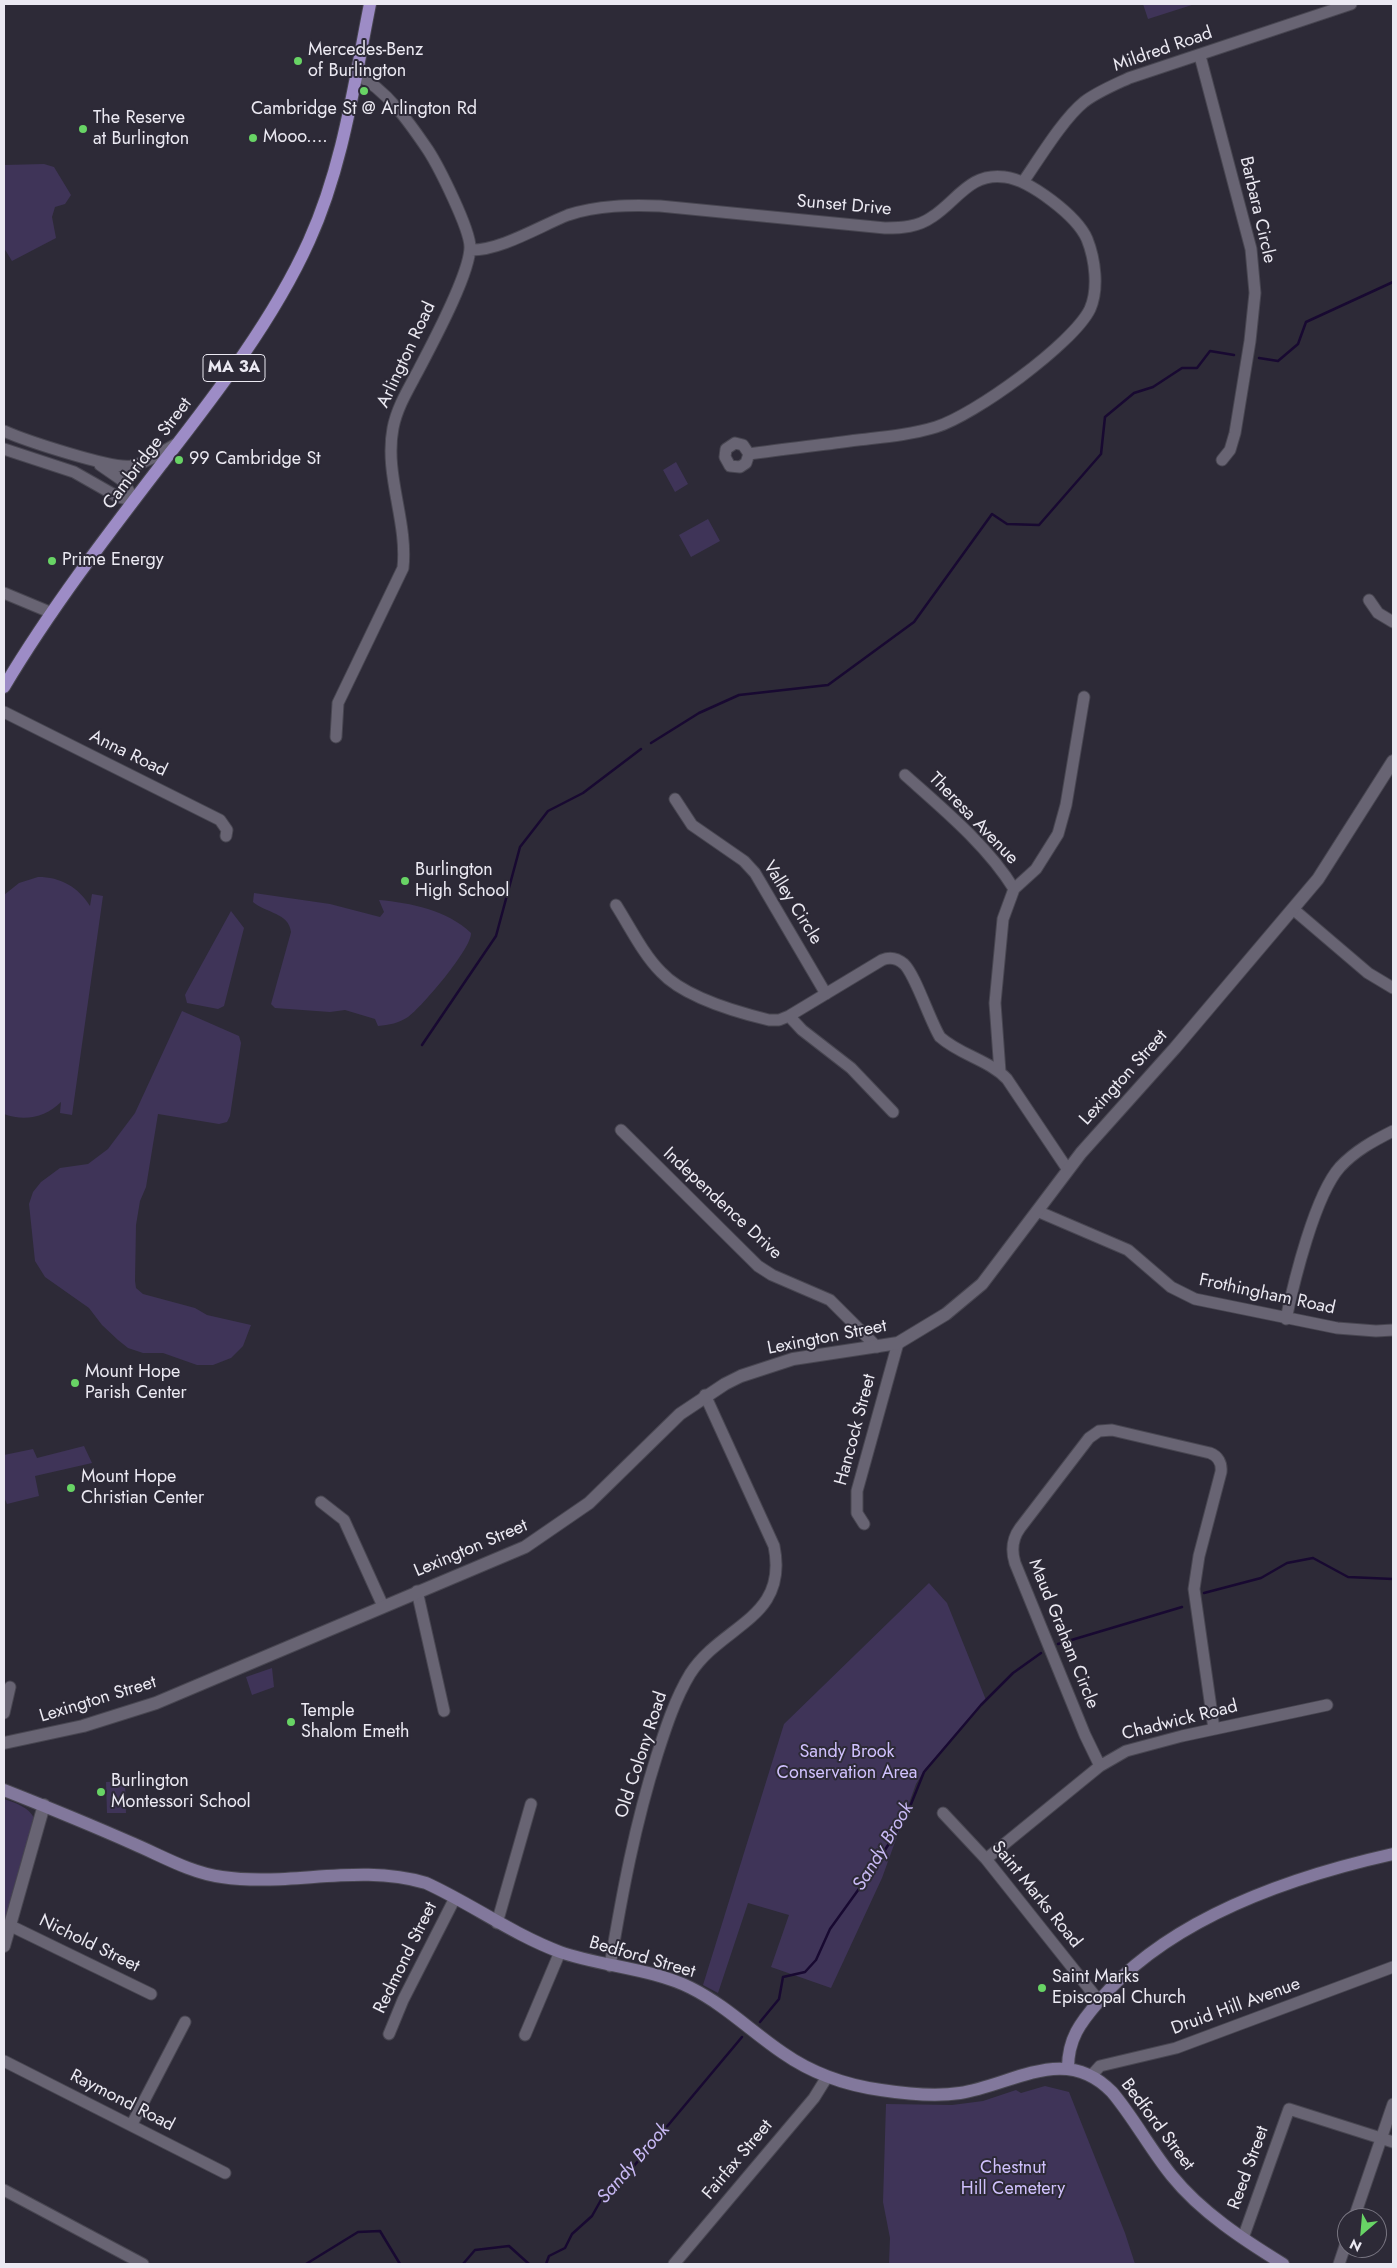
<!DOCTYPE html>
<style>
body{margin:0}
#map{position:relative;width:1397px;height:2268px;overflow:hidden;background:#2d2a37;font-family:Jost,sans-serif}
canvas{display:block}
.frame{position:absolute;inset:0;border:5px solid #ebe9f2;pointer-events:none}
.north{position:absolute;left:1337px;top:2208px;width:50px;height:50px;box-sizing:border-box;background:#2d2a37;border:1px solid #797682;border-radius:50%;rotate:207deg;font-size:14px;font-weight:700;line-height:20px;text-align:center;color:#ebe9f2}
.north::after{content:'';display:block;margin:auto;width:18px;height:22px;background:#68d465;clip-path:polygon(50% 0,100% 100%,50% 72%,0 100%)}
</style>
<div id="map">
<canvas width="1397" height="2268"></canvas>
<div class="frame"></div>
<div class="north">N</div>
</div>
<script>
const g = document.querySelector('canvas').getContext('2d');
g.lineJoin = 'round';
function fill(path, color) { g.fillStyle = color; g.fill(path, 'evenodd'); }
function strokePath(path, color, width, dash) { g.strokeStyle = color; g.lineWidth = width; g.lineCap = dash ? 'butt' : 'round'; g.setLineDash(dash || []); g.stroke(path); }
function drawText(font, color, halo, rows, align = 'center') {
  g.font = font + ' Jost,sans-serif'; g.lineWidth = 4; g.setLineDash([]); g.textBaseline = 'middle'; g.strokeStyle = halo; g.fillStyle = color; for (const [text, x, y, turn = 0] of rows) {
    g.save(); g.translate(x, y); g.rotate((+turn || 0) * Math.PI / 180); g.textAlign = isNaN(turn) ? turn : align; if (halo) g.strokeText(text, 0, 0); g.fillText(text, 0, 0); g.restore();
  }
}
fill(new Path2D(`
 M1143,4h52l-47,15z
 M44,164l10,3 17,28 -6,9 -10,3 -3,10 4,21 -44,23 -8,-13v-83z
 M676,462l12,22 -13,8 -12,-22z
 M708,519l12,22 -29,16 -12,-22z
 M38,877c23,0 40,10 52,29l2,-12 11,2 -31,219 -12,-2 1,-11c-15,15 -36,20 -57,12v-219l15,-12z
 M254,893l76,11 50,13 4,-5 -5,-12c32,3 68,10 92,33 1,15 -49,74 -63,84 -9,6 -19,8 -30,9l-3,-7 -30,-9 -15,2 -55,-4 -4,-4 20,-72c-2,-19 -25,-19 -38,-30z
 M231,911l13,17 -20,78 -6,3 -31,-6 -2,-8 2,-4z
 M182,1011l57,25 2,7 -11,73 -3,6 -8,2 -61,-10 -12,73 -6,14 -4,24 -1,56 1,7 7,6 52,14 12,7 44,10 -8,21 -12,12 -18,7h-16l-34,-12h-20l-15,-5 -10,-8 -16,-15 -13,-17 -44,-31 -10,-16 -6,-57 4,-12 8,-10 19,-14 28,-4 20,-15 27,-36z
 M84,1446l8,17 -57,13 4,20 -32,8 -3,-7v-42l29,-6 4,9z
 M929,1583l18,20 39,97 -61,69 -9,15 -34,94 -51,110 -60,-21 18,-52 -41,-12 -30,90 -15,-8 81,-261z
 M272,1668l2,19 -22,8 -6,-18z
 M125,1781l1,32h-19l-1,-31z
 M4,1799c11,4 25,8 30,19l-30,110z
 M1045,2086l24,6 56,141 10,31h-246l1,-26 -7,-36 3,-98 66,1 31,-4 33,-11 5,3z`), '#3f3458');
strokePath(new Path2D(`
 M1259,358l19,3 20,-17 8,-22 87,-40
 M651,743l48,-30 40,-18 89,-10 86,-63 78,-108 15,10 32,1 62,-71 4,-37 29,-24 19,-6 29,-19h15l13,-17 24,4
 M422,1045l74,-109 24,-89 28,-36 35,-18 58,-44
 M1204,1593l57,-15 26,-15 26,-5 35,19 45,2
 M1058,1644l124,-37
 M760,2022l19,-23 4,-22 22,-5 11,-12 14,-31 44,-61 33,-54 17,-42 57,-67 32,-32 28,-20
 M306,2264l52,-32 22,-1 20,33
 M463,2264l12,-14 34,-4 20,18
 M546,2264l3,-8 16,-8 7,-14 20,-18 9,-16 17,-15 124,-148`), '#180931', 2.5);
const minor = new Path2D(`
 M1200,56l51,193 4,44 -5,48 -15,92 -5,17 -8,10
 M1023,182c16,-23 40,-63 61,-80 13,-10 30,-17 45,-24l222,-74
 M470,250c30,1 70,-24 98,-35 30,-10 62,-10 92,-9l225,22c17,0 33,-1 47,-11 25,-16 38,-45 73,-40 25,3 72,39 82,62 8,20 12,50 3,70 -17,35 -117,107 -154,118 -26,8 -52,10 -78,13 -37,5 -73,9 -109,14l-3,9 -6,4 -10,-1 -5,-9 1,-8 9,-6 8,2 6,9
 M4,431c20,9 107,38 127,35 16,-3 30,-14 45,-22
 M4,449l70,23 44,25 16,3
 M100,465l23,16 11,19
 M4,593l48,20
 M1369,600l9,13 15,9
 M4,712l216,108 7,10 -1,6
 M336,737l2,-34 65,-135c5,-47 -19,-93 -10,-140 4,-21 16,-40 26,-59 13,-25 51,-95 51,-122 0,-18 -31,-80 -42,-97 -19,-28 -41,-60 -72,-76
 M905,775c37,33 83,71 109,114
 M675,799l17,26 52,36 11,12 71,121
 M616,905c14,22 27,49 45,67 23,25 75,40 108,48h10l10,-4 93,-56c7,-3 15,-2 22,4 11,10 26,57 36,73 20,18 49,23 67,42l61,91
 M1293,909l75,64 25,15
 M789,1016l13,14 49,38 42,44
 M1000,1072l-5,-69 8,-84 11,-30 22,-20 22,-35 8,-29 18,-108
 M621,1130l137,136 14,9 58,25 47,47
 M1037,1211l91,39 43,37 24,12 142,29 39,3 17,-1
 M1286,1319c8,-38 29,-124 54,-152 15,-16 33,-26 53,-36
 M321,1502l23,18 39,86
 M864,1524l-7,-11v-22l41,-148
 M417,1591l27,120
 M4,1713l6,-26
 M1100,1766l-15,-31 -70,-172c-4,-13 -3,-24 5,-35l69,-90 10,-7 13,-1 98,23c8,3 12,10 11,19l-22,84 -5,33 20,140
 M943,1813l43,46 113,142
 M986,1859l114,-93 26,-15 56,-15 145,-31
 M497,1923l34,-119
 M11,1926l140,68
 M610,1966c12,-72 25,-142 47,-211 9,-28 18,-56 33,-81 32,-50 99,-55 84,-128l-69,-151
 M389,2034l14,-34 52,-102
 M525,2035l35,-83
 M4,2061l221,112
 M1091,2076l9,-10 76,-18 217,-81
 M132,2124l53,-102
 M4,2190l139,74
 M1354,2218l39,-114
 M1243,2238l46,-129 104,33
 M674,2264l140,-166 13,-21
 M1339,2264l8,-24`);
const tertiary = new Path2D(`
 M4,1743l79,-17 73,-23 369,-156 64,-44 91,-89 45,-30 16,-8 52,-17 105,-16 48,-29 36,-30 99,-131 94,-105 143,-169 75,-118
 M4,1946l40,-141`);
const secondary = new Path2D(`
 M4,1790c43,17 87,35 130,54 28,12 57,29 88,33 68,10 136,-14 204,6 46,21 86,51 134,69 40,14 94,17 131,36 34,17 61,44 92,65 30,21 62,32 98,37 26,4 53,7 79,3 53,-8 105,-50 152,-1 22,26 38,57 60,84 29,36 72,64 111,88
 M1068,2068c0,-29 12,-45 31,-67 70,-83 191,-124 294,-147`);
const primary = new Path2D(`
 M4,687c47,-79 104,-153 160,-226 52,-67 110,-142 145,-220 34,-75 45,-157 61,-237`);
strokePath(minor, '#484651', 13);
strokePath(tertiary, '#484651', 14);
strokePath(secondary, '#484651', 14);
strokePath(primary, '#484651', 14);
strokePath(minor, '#686473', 11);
strokePath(tertiary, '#686473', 12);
strokePath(secondary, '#82789c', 12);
strokePath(primary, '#9d8cc6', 12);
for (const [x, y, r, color] of [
 [298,61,5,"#68d465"],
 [364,91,5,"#68d465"],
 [83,129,5,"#68d465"],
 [253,138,5,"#68d465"],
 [179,460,5,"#68d465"],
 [52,561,5,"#68d465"],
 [405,881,5,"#68d465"],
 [75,1383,5,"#68d465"],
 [71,1488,5,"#68d465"],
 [291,1722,5,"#68d465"],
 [101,1792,5,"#68d465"],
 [1042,1988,5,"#68d465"]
]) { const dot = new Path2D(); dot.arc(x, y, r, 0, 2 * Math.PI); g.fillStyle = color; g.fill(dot); strokePath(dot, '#2d2a37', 2); }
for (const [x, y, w] of [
 [234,368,62]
]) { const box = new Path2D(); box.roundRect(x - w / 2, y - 13.5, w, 27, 4); g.fillStyle = '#2d2a37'; g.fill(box); strokePath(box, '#ebe9f2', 1); }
drawText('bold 16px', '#ebe9f2', null, [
 ["MA 3A",234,368]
]);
drawText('18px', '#ebe9f2', '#2d2a37', [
 ["Mildred Road",1163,50,-19],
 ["Sunset Drive",844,206,5],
 ["Barbara Circle",1257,210,77],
 ["Arlington Road",407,355,-65],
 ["Cambridge Street",148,454,-53],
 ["Anna Road",128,754,26],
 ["Theresa Avenue",973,819,46],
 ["Valley Circle",792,903,58],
 ["Lexington Street",1124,1078,-48],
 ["Independence Drive",722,1204,43],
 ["Frothingham Road",1267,1295,12],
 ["Lexington Street",827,1338,-11],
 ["Hancock Street",856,1430,-75],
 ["Lexington Street",471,1549,-23],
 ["Maud Graham Circle",1063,1634,68],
 ["Lexington Street",98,1700,-17],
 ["Chadwick Road",1180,1721,-14],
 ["Old Colony Road",642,1755,-72],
 ["Saint Marks Road",1036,1895,51],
 ["Nichold Street",89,1944,26],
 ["Redmond Street",406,1958,-64],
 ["Bedford Street",642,1958,16],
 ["Druid Hill Avenue",1236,2007,-20],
 ["Raymond Road",122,2101,27],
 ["Bedford Street",1157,2125,53],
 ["Fairfax Street",738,2160,-50],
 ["Reed Street",1249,2168,-70]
]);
drawText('18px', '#ebe9f2', '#2d2a37', [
 ["Mercedes-Benz",308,51],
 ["of Burlington",308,72],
 ["Cambridge St @ Arlington Rd",364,110,"center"],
 ["The Reserve",93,119],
 ["at Burlington",93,140],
 ["Mooo....",263,138],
 ["99 Cambridge St",189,460],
 ["Prime Energy",62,561],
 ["Burlington",415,871],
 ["High School",415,892],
 ["Mount Hope",85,1373],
 ["Parish Center",85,1394],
 ["Mount Hope",81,1478],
 ["Christian Center",81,1499],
 ["Temple",301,1712],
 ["Shalom Emeth",301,1733],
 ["Burlington",111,1782],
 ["Montessori School",111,1803],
 ["Saint Marks",1052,1978],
 ["Episcopal Church",1052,1999]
], 'left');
drawText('18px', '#d0c1fd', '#2d2a37', [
 ["Sandy Brook",847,1753],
 ["Conservation Area",847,1774],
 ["Chestnut",1013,2169],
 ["Hill Cemetery",1013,2190]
]);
drawText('italic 19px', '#c8b9f4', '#2d2a37', [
 ["Sandy Brook",884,1847,-59],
 ["Sandy Brook",634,2164,-49]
]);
</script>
